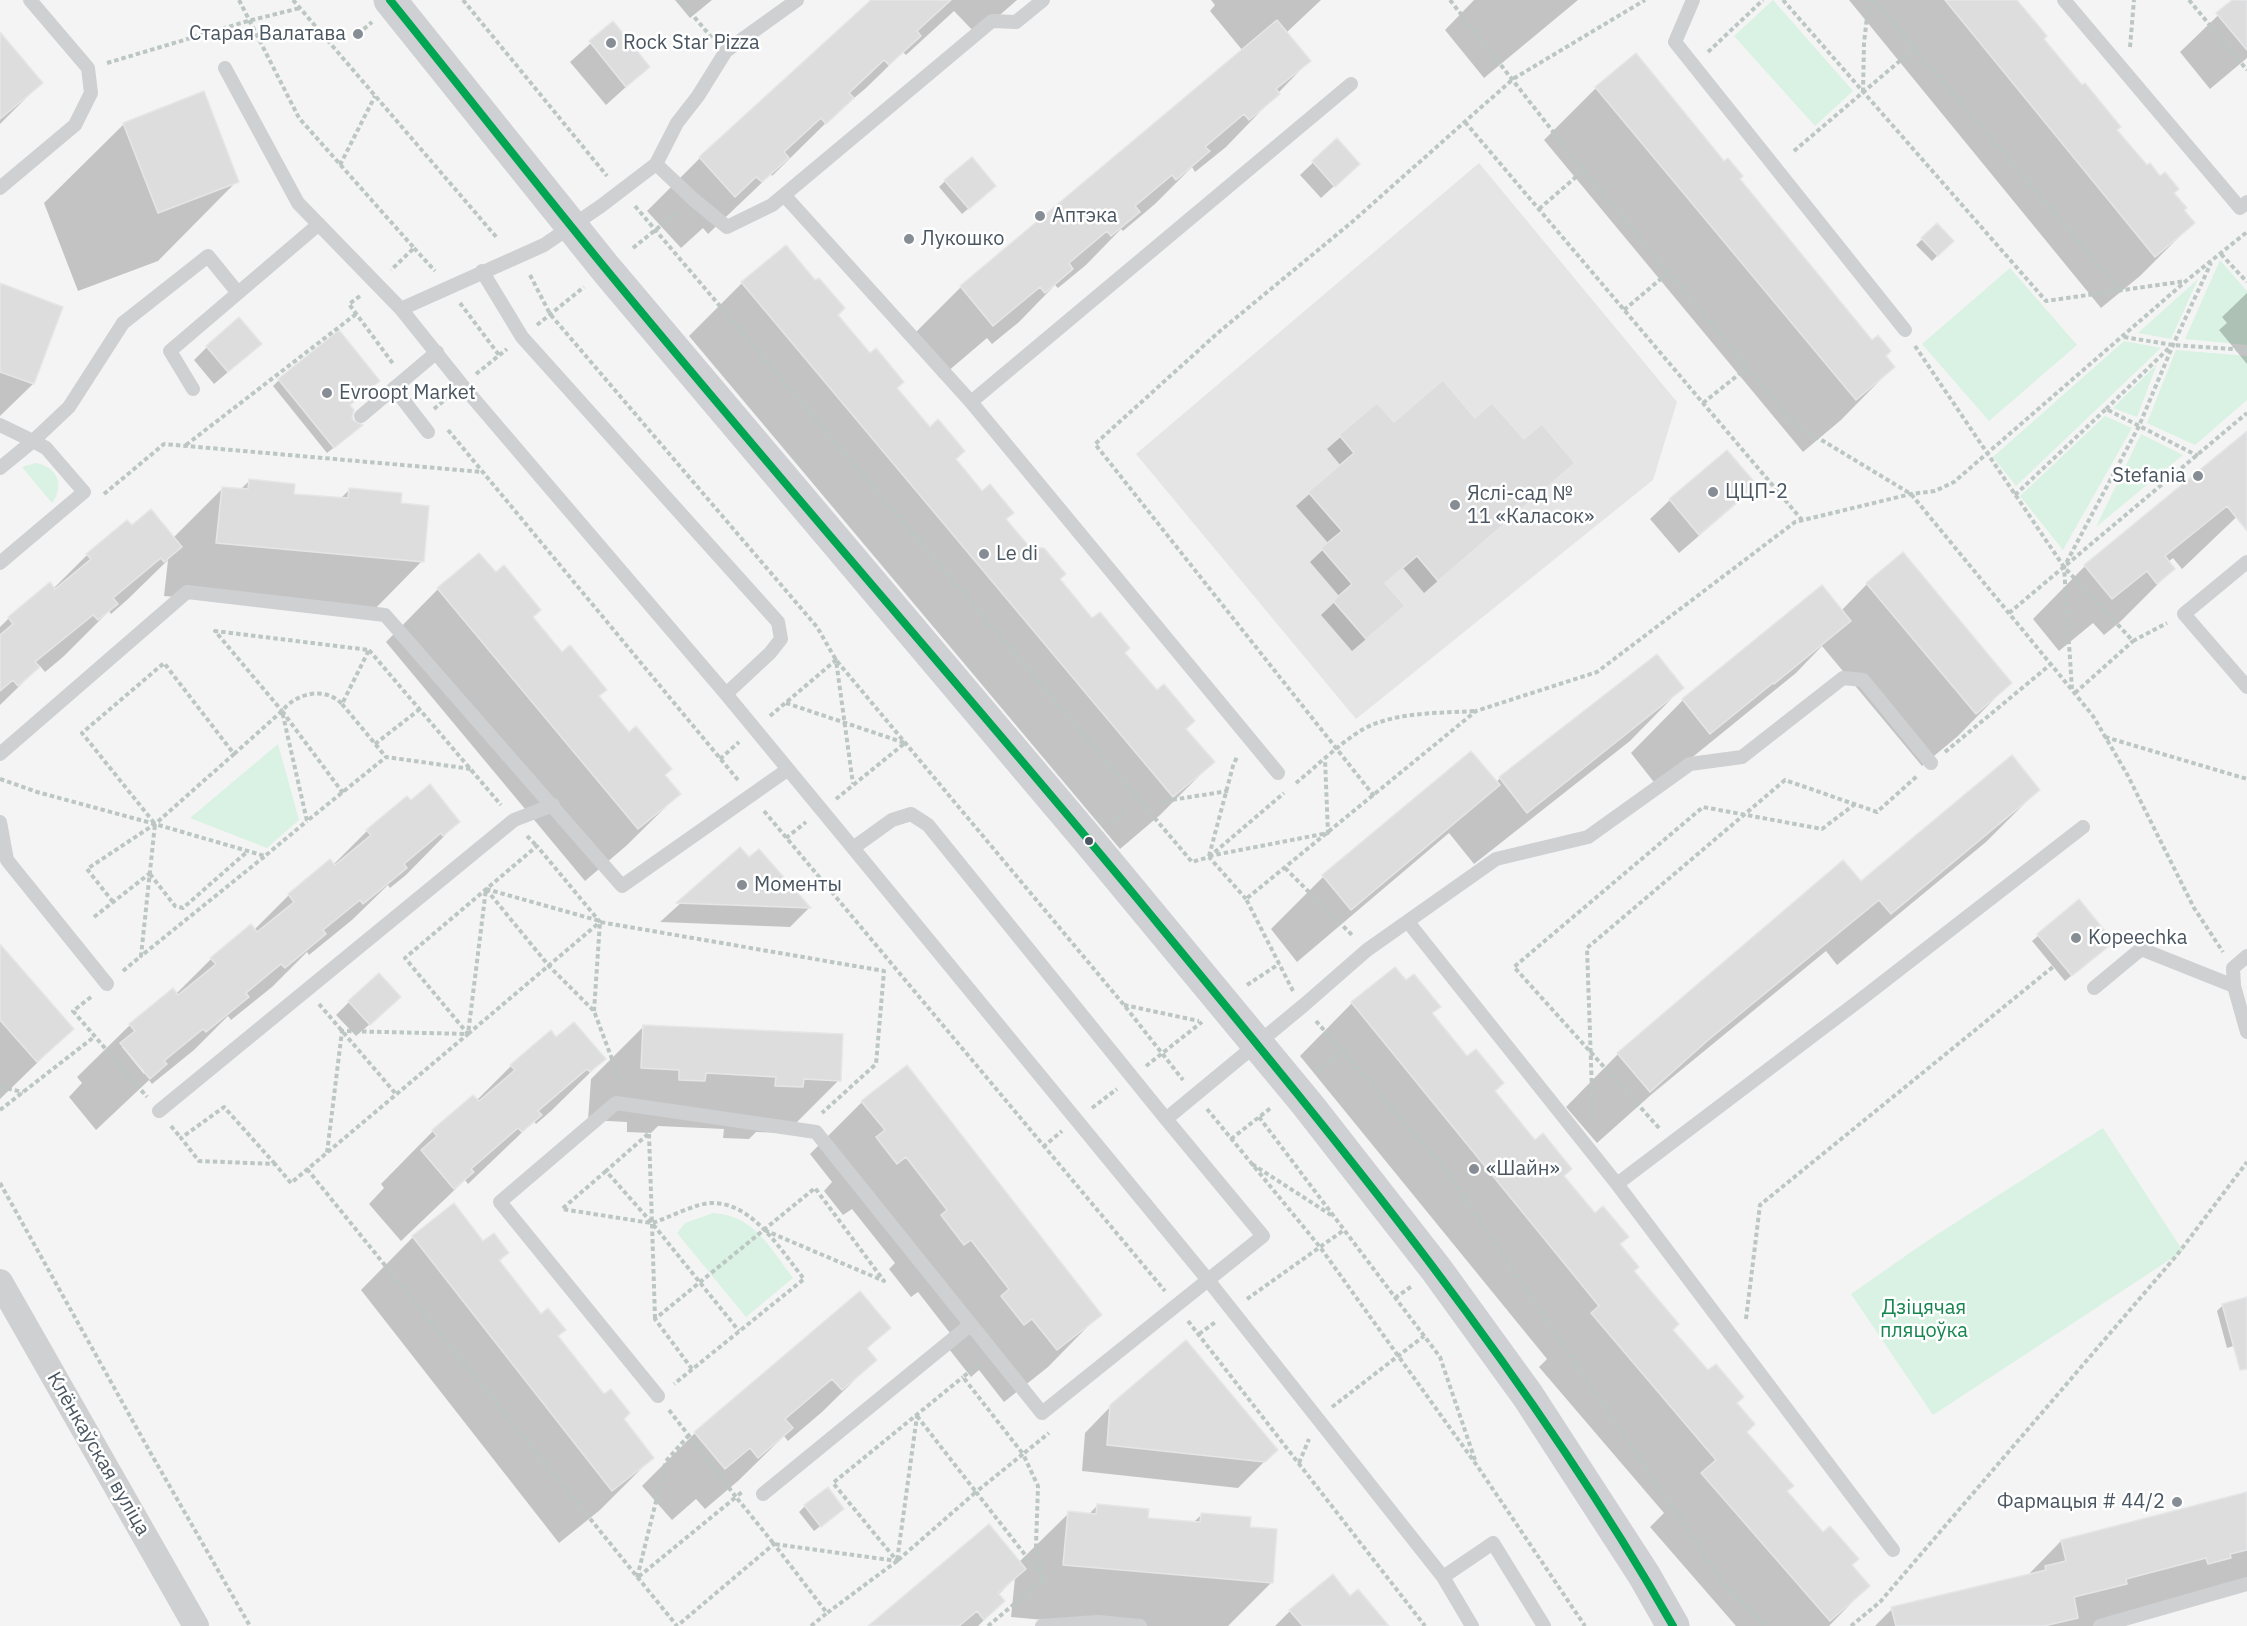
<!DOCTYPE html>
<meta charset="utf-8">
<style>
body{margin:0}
canvas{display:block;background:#f4f4f4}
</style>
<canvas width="2247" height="1626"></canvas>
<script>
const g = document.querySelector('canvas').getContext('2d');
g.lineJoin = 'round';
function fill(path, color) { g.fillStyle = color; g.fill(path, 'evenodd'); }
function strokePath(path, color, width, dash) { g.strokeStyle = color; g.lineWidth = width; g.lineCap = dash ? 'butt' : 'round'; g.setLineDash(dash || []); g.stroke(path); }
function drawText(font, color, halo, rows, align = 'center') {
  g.font = font + ' "IBM Plex Sans",sans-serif'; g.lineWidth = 5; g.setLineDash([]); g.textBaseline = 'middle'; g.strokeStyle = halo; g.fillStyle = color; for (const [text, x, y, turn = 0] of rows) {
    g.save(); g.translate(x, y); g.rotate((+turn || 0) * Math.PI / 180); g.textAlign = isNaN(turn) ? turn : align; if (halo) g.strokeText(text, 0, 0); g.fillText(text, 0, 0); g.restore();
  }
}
fill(new Path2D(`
 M1479,163l198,239 -24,78 -297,239 -220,-265z`), '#e6e5e6');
fill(new Path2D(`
 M1773,0l80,91 -38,35 -81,-90z
 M2220,260l27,31v54l-62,-6z
 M2010,268l67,77 -88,76 -67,-77z
 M2198,279l-27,60 -33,-6z
 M2124,341l37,7 -145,138 -23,-29z
 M2176,350l71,6v44l-52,45 -48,-22z
 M2157,364l-20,53 -24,-9z
 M2105,416l27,12 -69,122 -43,-54z
 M2141,434l42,21 -87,72z
 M36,463c22,4 29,23 16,40l-30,-36z
 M278,744l21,76 -32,28 -77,-30z
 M2103,1128l80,123 -250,164 -82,-121 76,-53z
 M713,1213c41,2 57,35 80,65l-47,39 -69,-84 8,-10z`), '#d9f2e3');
fill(new Path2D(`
 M675,0h37l-22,18z
 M873,0h144l-40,35 -23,-24 -48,44 -3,-3 -37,36 -32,27 -62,61 -1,-2 -63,60 -5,-6 -22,20 -34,-37 53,-53z
 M1211,0h110l-35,33 23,28 -83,86 -31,25 -3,-5 -37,37 -32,27 -2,-2 -35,36 -28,23 -3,-3 -36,37 -27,22 -5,-6 -47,40 -32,-38 53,-53 282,-236 -33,-40 5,-6z
 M1474,0h104l-94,78 -39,-48z
 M1849,0h159l139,167 13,11 13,16 20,29 -53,53 -39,32z
 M2234,0h13v58l-37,31 -30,-37z
 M612,24l36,43 -42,38 -36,-43z
 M0,35l41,48 -41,41z
 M1596,88l142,92 155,187 -52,53 -38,32 -259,-312z
 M124,124l113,57 -79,80 -80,30 -34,-88z
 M1337,140l8,36 -24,22 -21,-23z
 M945,181l43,11 -26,22 -23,-27z
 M1937,225l15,16 -20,20 -16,-16z
 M785,247l51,68 118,145 78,93 91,100 90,109 -53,53 -40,34 -431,-513 53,-53z
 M0,285l61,23 -28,76 -33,32z
 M2247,293v71l-28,-34 8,-7 -5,-6z
 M207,347l40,9 -33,28 -20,-24z
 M279,380l69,26 7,25 -28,22 -54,-67z
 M1377,405l17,19 81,-4 48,21 37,34 -136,118 -21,-25 -19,16 6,35 -38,32 -31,-36 19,-18 -30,-35 19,-18 -33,-38 45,-40 -14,-17z
 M2247,433v74l-65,62 -9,-11 -5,4 5,7 -52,52 -17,14 -11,-12 -34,28 -26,-32 52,-53z
 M249,481l44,14 47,4 9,-9 50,14 23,57 -52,53 -206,-18 4,-36 -41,40 -16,14 -2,-3 -46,46 -18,15 -5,-6 -40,39v-78l9,-9 41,-34 3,5 34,-34 45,-28 41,11 49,-49 18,1z
 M1755,485l-19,19 -57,49 -29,-34 20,-19z
 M1867,584l143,99 -52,53 -36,30 -100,-120 -26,27 -139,113 -26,-33 52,-53 158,-89z
 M438,589l94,28 147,177 -53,52 -41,35 -199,-239z
 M1682,688l-52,53 -156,123 -25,-31 -152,129 -26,-33 52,-52 148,-124 25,30 4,-5z
 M2038,790l-52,52 -149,123 -11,-14 -174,143 -55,49 -31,-36 52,-53 225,-192 18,21z
 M411,802l47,20 -52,53 -16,13 -2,-3 -36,35 -43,35 -2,-3 -35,35 -41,33 -3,-4 -34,34 -42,34 -3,-4 -2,2 -51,48 -27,-33 13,-14 -5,-6 53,-52 46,-31 35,-35 43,-29 35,-35 44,-30 34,-34zM122,1047h3l21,25 -2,2z
 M740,849l9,11 10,-9 50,57 -19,19 -130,-5z
 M2079,901l27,46 -41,34 -33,-40z
 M0,946l72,83 -72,70z
 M1406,982l33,25 -8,7 188,231 13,26 39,59 64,74 10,28 41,60 82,94 -39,40h-93l-86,-99 14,-14 -125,-146 8,-8 -247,-303 52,-53z
 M349,1002l37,8 -30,26 -20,-21z
 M644,1026l195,54 -53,53 -30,-1 -7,7 -26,-1 1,-9 -66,-3 -7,7 -24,-1v-10l-39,-2 3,-41z
 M604,1059l-53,52 -15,13 -2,-3 -66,63 -3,-4 -64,61 -32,-37 15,-16 -3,-4 52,-53 43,-30 35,-35z
 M862,1102l238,212 -52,53 -44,35 -25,-32 -8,7 -22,-28 8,-7 -39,-50 -7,5 -22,-28 6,-6 -43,-54 -9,6 -19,-24 8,-9 -22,-28z
 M413,1237l70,6 24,10 -8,9 153,196 -52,52 -41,33 -198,-253z
 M860,1293l29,35 -23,22 9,10 -53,52 -34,29 -4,-5 -46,45 -33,28 -9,-10 -24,21 -30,-34 53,-53z
 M2247,1299v43l-20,6 -10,-37 6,-6z
 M1111,1406l165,44 -38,38 -156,-17 3,-38z
 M2247,1494v94l-154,38h-218l17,-17 135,-33 34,-35z
 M805,1506l31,8 -22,17 -15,-19z
 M1097,1506l49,13 47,4 8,-8 47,13 23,55 -43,43h-118l-99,-9 4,-39 -17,17 5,6 -25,25h-107l148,-64 50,-49 20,1z
 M1350,1598l37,28h-112l15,-15z`), '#0003');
const building = new Path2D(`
 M871,0h80l-34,31 4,5 -32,29 -5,-5 -35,33 5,5 -28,26 -5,-6 -37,34 5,6 -27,24 -6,-5 -21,20 -36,-40z
 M1945,0h72l30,36 -3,3 38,46 3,-2 36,44 -4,3 30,35 3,-2 10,13 5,-4 14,17 -5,4 13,15 -3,2 11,13 -40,34z
 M2232,0h15v50l-31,-37z
 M1277,20l34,41 -35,28 4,5 -31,26 -5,-6 -39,33 5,4 -34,29 -4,-5 -37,31 5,6 -29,24 -4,-5 -38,32 4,6 -28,24 -5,-6 -47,39 -33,-40z
 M613,21l37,46 -24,20 -37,-46z
 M0,32l43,51 -43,36z
 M1636,53l88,108 4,-3 15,18 -3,3 132,161 6,-5 13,16 -5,5 9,11 -39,33 -261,-313z
 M204,91l35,91 -81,31 -35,-90z
 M1337,138l23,26 -25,23 -23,-26z
 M972,157l24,29 -27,23 -25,-29z
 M1937,223l17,18 -16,15 -17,-18z
 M786,245l29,35 4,-2 26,30 -7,7 32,38 6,-5 28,34 -7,6 33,39 8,-8 27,32 -9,8 26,32 8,-7 24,29 -8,6 27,32 3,-3h8l22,26 -6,5 32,39 8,-6 30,36 -5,5 32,37 7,-6 31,37 -9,8 29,33 -42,35 -432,-515z
 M0,283l63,24 -29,77 -34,-12z
 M239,317l23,27 -34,28 -22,-26z
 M339,330l41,51 -30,24 4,5 -2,7 2,4 9,4 -29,23 -56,-69z
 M1443,380l32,38 17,-15 32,36 18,-15 33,39 -137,118 -21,-25 -32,27 20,23 -39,33 -33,-38 19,-17 -31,-36 21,-17 -34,-39 46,-39 -15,-18 38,-32 17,19z
 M2247,431v100l-20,-25 -62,50 10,13 -18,15 -10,-13 -35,28 -28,-34z
 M1727,450l30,35 -58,50 -30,-36z
 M249,479l46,5 -1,10 54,4 1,-10 53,5 -1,10 28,3 -5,56 -208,-19 6,-56 26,2z
 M151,509l31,38 -18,15 -3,-4 -48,40 5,6 -20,16 -5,-5 -58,47 5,5 -22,19 -5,-6 -13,11v-56l13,-11 -5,-7 42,-35 5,7 36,-30 -5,-5 41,-34 5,5z
 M1903,552l109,131 -36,31 -110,-131z
 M479,553l17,19 8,-7 37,45 -8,7 29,35 8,-7 37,45 -8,6 30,36 7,-6 36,43 -7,6 16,19 -43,35 -201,-241z
 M1822,585l29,36 -77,63 -1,-1 -63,51 -28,-35z
 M1657,654l27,34 -157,125 -28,-36z
 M1471,751l29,34 -149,125 -29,-35z
 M2012,755l28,35 -149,124 -12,-14 -172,141 -57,51 -33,-39 226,-193 18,21z
 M430,784l30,38 -17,14 -2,-3 -37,31 3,4 -44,36 -3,-4 -37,30 3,4 -41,34 -4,-4 -35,29 3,4 -43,35 -3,-3 -39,32 3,3 -17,15 -30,-36 15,-12 -6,-7 44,-36 5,7 38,-31 -6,-6 41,-34 6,8 37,-30 -6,-8 42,-35 5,6 36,-30 -5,-5 41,-34 4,4z
 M740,847l9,10 10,-8 52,59 -135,-5z
 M2079,899l35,43 -42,34 -35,-42z
 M0,944l74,85 -37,33 -37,-42z
 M1395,967l11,13 8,-6 27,33 -9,6 35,43 9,-7 28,34 -9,8 40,49 8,-7 29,36 -8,7 31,37 8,-7 26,31 -9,7 19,23 -5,4 45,53 -6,6 35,40 8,-6 28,33 -7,6 18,21 -8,8 47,54 -7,5 36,41 7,-6 29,33 -7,6 18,21 -40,35 -129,-148 15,-13 -125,-147 8,-7 -248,-304z
 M379,973l22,24 -31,28 -22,-24z
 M574,1022l32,37 -16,13 -3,-3 -49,42 4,4 -20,17 -4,-4 -47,41 3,3 -20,17 -33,-39 16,-14 -5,-6 41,-35 6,6 36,-31 -5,-5 41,-35 5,7z
 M643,1025l200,9 -2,47 -37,-2 -1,8 -28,-1 1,-9 -70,-4 -1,8 -26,-1v-10l-38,-2z
 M907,1065l195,250 -45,35 -25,-31 -8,6 -23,-29 8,-7 -38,-49 -7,5 -23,-30 6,-5 -41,-53 -9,7 -21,-27 9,-7 -24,-29z
 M454,1203l29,38 11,-8 15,20 -10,7 42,54 7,-6 18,22 -8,6 46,58 7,-5 19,24 -6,6 30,39 -42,33 -200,-255z
 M860,1291l31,37 -24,20 10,12 -35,30 -10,-11 -47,40 8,9 -35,30 -8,-10 -25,21 -31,-37z
 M2247,1297v72l-7,1 -18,-66z
 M1186,1340l92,110 -13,12 -158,-17 3,-40z
 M828,1487l16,22 -23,18 -17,-22z
 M2247,1492v58l-17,4 1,4 -23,6 -2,-6 -80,21 1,5 -53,13 4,21 -34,8h-148l-5,-19 155,-37 -1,-4 21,-5 -5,-21z
 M1097,1504l52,5 -1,9 52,4 1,-9 50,4 -1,10 27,2 -4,54 -210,-18 5,-54 28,3z
 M989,1524l37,45 -28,24 7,8 -21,19 -7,-9 -18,15h-91z
 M1333,1574l17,22 8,-7 31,37h-86l-14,-16z`);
fill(building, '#ddddde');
strokePath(building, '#e5e6e7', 1.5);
strokePath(new Path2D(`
 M239,0l60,118 115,130 -23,22
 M293,0l205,239
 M463,0l144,176
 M680,0l32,38
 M1450,0l126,161 219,263 116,70 161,196 21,26 34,58 67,134 29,44
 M1783,0l263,301 140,-20
 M1874,0l245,289
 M2189,0l58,70
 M358,34l14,-12
 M2130,47l4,-47
 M1708,52l55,-52
 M107,63l141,-42 52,-13
 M1863,92l1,-49 5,-43
 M1465,122l337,398
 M1794,151l121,-103
 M340,165l35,-69
 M635,206l557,656 17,-5 37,42
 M1539,209l45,-39
 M414,248l21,23
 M633,248l46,-37
 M2221,254l26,28
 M530,275l20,39 267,313 19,33 288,345 59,75
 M360,296l-11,8 45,61
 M460,303l39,52
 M1624,310l45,-38
 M537,325l47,-38
 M2124,337l49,8 74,5
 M1915,346l149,221 69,74 34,-18
 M476,374l31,-25
 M1703,403l45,-36
 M434,409l13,-11
 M2106,409l64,-62
 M448,430l290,350
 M186,445l170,-131
 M104,494l60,-50 318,28
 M2015,495l91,-86 92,47
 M2009,613l238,-200
 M369,650l132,155
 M2072,689l-8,-122 75,-141 34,-81 38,-82
 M2075,693l58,-52
 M786,703l119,40 -69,56
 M342,704l44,53
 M770,716l66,-56 17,124
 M2105,737l142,42
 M375,744l45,-35
 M1945,752l106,-88
 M234,754l48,-43c14,-18 43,-25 60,-7l27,-54 -154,-19 67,80
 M720,759l19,-17
 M0,779l37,13 118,32 110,32 42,-35
 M1296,783c21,-17 54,-50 78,-59 32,-12 67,-11 101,-13
 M343,793l-61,-82 25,110 79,-64 85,12
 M1374,796l-279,-352 125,-113 132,-109 161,-143 132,-79
 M1165,801l63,-10
 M764,811l401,480
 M1111,824l13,-12
 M527,836l10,10
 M786,838l20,-16
 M1209,856l119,-23 -3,-74
 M1209,856l24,-90 4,-9
 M1209,857l75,-64
 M1285,868l68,68
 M150,874l25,32 8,2 65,-57
 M486,889l114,32
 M113,902l-26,-33 68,-45 79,-70 -70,-91 -82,70 73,91 -14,132 124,-100
 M94,917l55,-43
 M123,971l18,-15
 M1247,985l32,-21
 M1293,991l-47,-92 230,-188 121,-39 198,-150 116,-28 24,-3 19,-9 232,-201 61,-49
 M91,997l-18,14 74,86
 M319,1004l77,90
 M1124,1005l75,16
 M594,1011l6,-89 284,49 -8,93 -54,49
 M1316,1021l130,149 280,417 40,39
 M468,1034l132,-112 -63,-76 -132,112 63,76 18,-145 63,77 45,45 27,72
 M1146,1066l56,-44
 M1317,1071l26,-20
 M0,1087l23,5
 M1092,1108l25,-19
 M1207,1109l113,138 158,220 107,159
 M0,1110l94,-73
 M1259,1117l181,240 35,103
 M1593,1120l-6,-172 198,-168 92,32 40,-36
 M171,1126l10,12
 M1659,1128l-145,-161 189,-160 119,22 33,-25
 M648,1134l-42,37 46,52 87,108
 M649,1134l3,89c17,-5 45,-21 62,-20 40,1 68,49 90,76l-130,105
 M1231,1139l41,-32
 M1043,1147l19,-16
 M275,1164l-51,-57 -43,31 18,23 76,3 16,19 177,-149 -126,-3 -15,122
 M1252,1164l79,51
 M307,1169l370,457 97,-82 53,69 70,-52
 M606,1171l-44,38 89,14
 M0,1183l150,269 100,174
 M652,1224l3,94
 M1395,1298l17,-12
 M1247,1299l97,-69
 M1746,1319l14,-114 294,-239
 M1188,1321l237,305
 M1199,1334l18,-13
 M979,1364l-16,13 60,77 26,-21
 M692,1369l-37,-50 160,-131 69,93 -120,-51
 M1332,1407l92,-71
 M669,1410l67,87 6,-5
 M917,1416l59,76 -79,69z
 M689,1435l-23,26 -29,117 99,-81 38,47 123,17 -64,-78 130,-106
 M1299,1463l10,-24
 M811,1626l16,-13
 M988,1626l56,-47 -8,-34 2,-59 -15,-32 -47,38 68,87
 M1851,1626l29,-24 297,-347 70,-93`), '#bcc7c4', 4, [4.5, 3]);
strokePath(new Path2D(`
 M1693,0l-18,42 230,288
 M2064,0l176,208 7,-6
 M225,68l73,135 103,106
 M656,164l21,-41 21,-27 28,-45 71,-51
 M0,188l75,-63 16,-32 -3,-25 -58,-68
 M784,195l187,207 307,371
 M482,271l40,66 256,285 3,17 -11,14 -44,41
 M394,388l34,44
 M193,389l-23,-38 149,-127
 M971,402l380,-318
 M361,416l76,-64
 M0,425l33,16 36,-34 54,-84 85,-67 30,37
 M0,468l33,-27 13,7 38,44 -84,71
 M2247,562l-63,52 63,73
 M0,754l187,-162 198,23 237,271 165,-116
 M0,822l7,38 100,124
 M853,848l-127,-154 -264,-309 -61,-76 143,-64 57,-39 55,-42 37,35 34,28 45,-22 12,-10 208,-174 24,1 27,-22
 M1408,922l209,262 276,366
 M2234,986l-1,-18 14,-12
 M2094,988l47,-39 93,37 13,46
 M159,1111l355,-291 39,-15
 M1166,1119l-238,-294 -17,-11 -19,6 -39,28 355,432 55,-44 -97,-117 138,-114 63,-55 129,-91 92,-22 102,-73 52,-7 101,-79 20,2 68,83
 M1617,1184l243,-184 223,-173
 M658,1396l-158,-194 116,-99 200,29 226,281 166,-133 235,297 29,49
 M763,1494l207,-169
 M1443,1577l50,-34 51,83
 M1042,1626l56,-4 42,4
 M2100,1626l147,-42`), '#ced0d2', 14);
strokePath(new Path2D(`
 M0,1282l196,344`), '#ced0d2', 26);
strokePath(new Path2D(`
 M390,0l216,269 484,573 217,262 129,165 92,127 116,179 29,51`), '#ced0d4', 33);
strokePath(new Path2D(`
 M390,0c72,89 143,180 215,268 174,212 356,418 531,629 192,233 387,466 537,729`), '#00a651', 8);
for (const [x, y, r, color] of [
 [358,34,6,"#868d94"],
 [611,43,6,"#868d94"],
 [1040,216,6,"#868d94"],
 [909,239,6,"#868d94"],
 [327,393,6,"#868d94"],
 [2198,476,6,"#868d94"],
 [1713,492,6,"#868d94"],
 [1455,505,6,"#868d94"],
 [984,554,6,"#868d94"],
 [1089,841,5,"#4a5661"],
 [742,885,6,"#868d94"],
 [2076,938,6,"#868d94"],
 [1474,1169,6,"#868d94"],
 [2177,1502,6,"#868d94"]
]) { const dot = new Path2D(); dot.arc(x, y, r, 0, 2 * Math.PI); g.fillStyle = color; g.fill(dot); strokePath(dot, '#fff', 2); }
drawText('20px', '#4a5661', '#fff', [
 ["Старая Валатава",346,34,"right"],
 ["Rock Star Pizza",623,43],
 ["Аптэка",1052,216],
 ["Лукошко",921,239],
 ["Evroopt Market",339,393],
 ["Stefania",2186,476,"right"],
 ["ЦЦП-2",1725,492],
 ["Яслі-сад №",1467,494],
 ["11 «Каласок»",1467,517],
 ["Le di",996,554],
 ["Моменты",754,885],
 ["Kopeechka",2088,938],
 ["«Шайн»",1486,1169],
 ["Фармацыя # 44/2",2165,1502,"right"]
], 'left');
drawText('20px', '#17864f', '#fff', [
 ["Дзіцячая",1924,1308],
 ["пляцоўка",1924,1331]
]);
drawText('20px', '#4a5661', '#fff', [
 ["Клёнкаўская вуліца",98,1454,60]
]);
</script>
